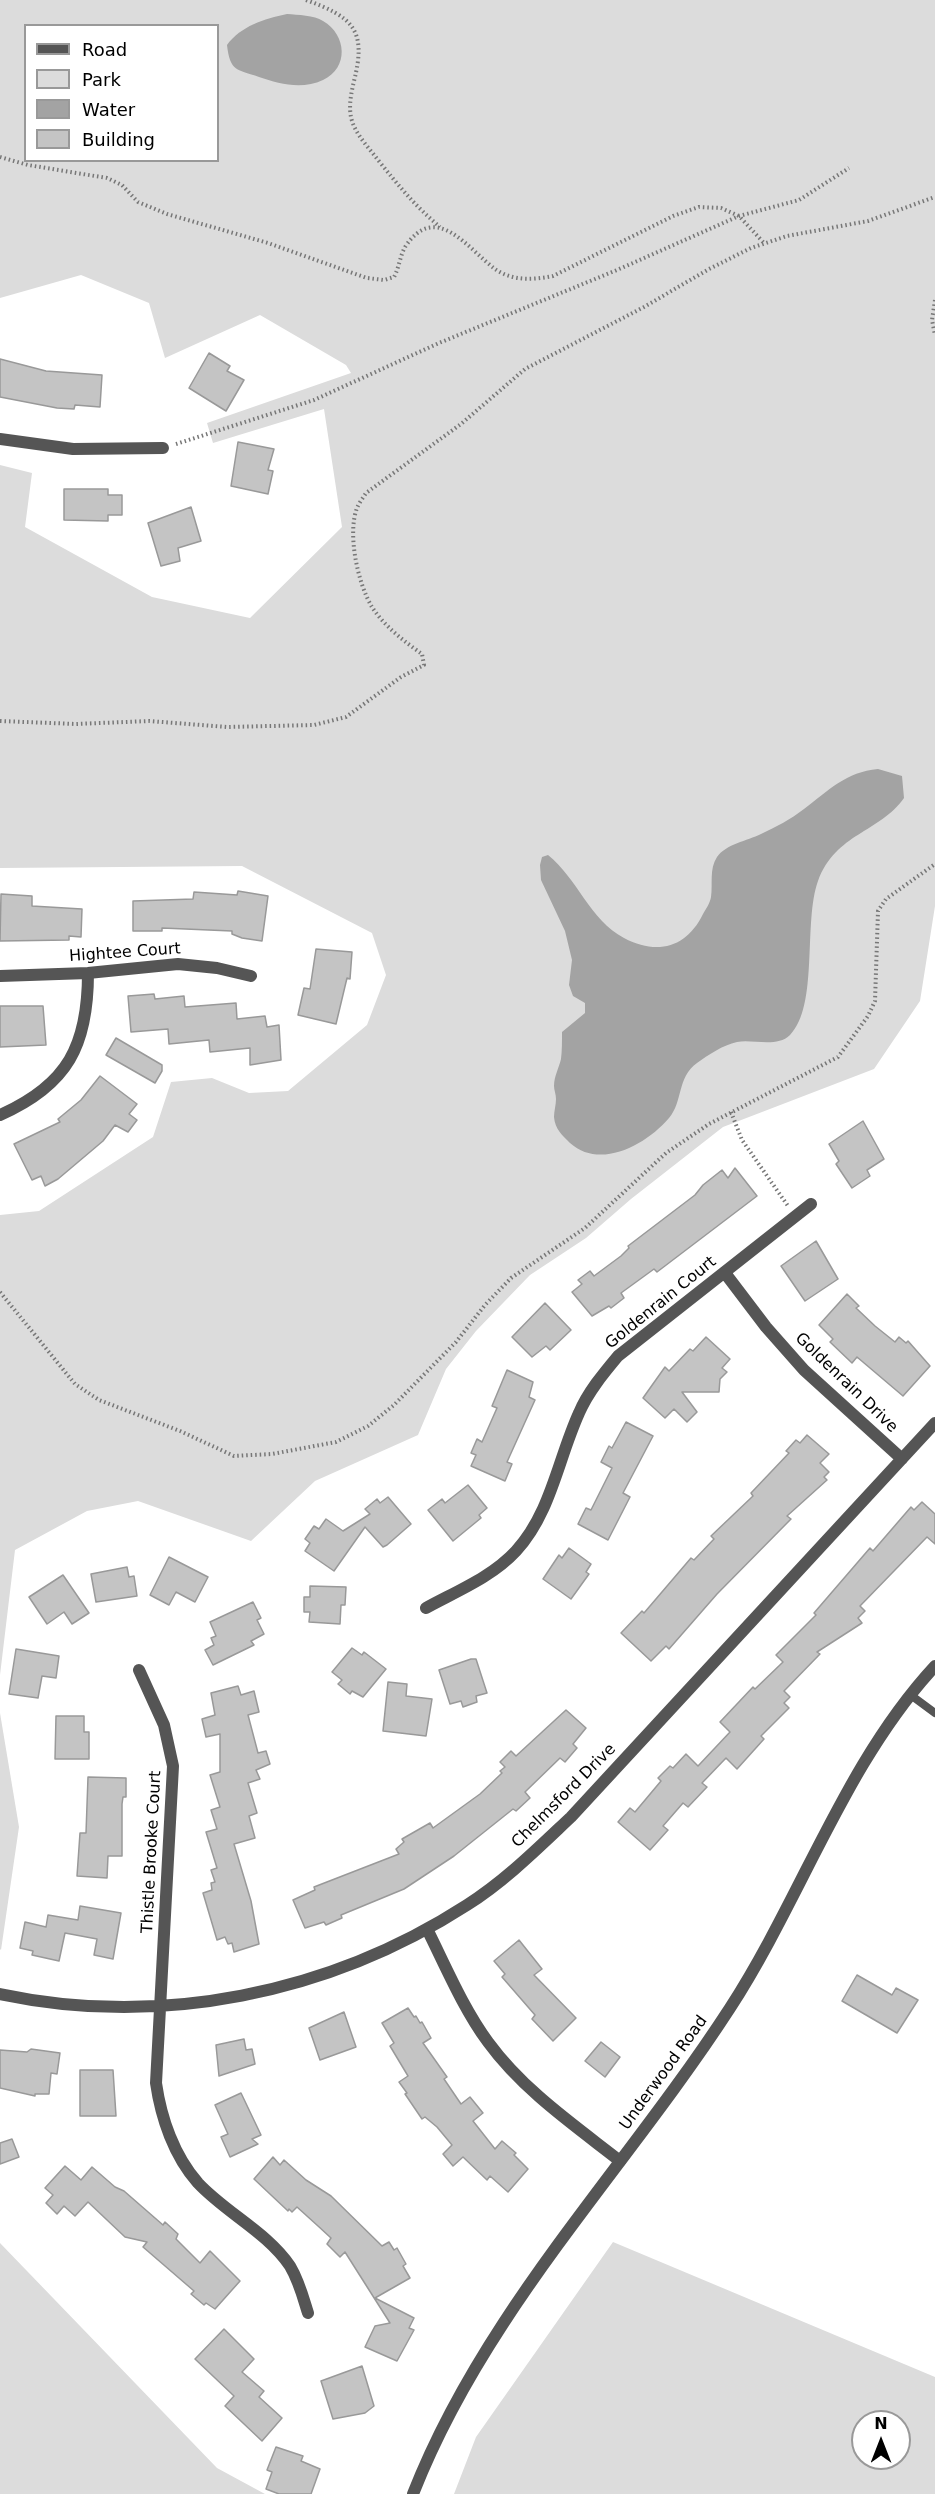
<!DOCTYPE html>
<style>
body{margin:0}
#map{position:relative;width:935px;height:2494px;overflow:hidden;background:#fff;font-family:"DejaVu Sans",sans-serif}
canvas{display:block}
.legend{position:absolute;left:24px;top:24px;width:195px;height:138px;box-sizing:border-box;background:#fff;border:2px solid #999;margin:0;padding:8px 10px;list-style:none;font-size:18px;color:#000}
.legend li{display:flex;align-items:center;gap:12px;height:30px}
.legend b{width:30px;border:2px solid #999}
.north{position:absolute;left:851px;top:2410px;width:60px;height:60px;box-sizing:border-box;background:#fff;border:2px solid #999;border-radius:50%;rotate:0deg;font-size:16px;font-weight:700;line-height:24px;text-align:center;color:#000}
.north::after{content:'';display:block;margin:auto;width:21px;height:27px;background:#000;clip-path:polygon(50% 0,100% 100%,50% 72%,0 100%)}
</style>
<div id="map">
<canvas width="935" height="2494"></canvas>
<ul class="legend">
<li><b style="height:8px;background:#555"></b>Road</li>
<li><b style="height:16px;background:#dcdcdc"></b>Park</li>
<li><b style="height:16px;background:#a3a3a3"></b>Water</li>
<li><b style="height:16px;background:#c4c4c4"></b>Building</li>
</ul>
<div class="north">N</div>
</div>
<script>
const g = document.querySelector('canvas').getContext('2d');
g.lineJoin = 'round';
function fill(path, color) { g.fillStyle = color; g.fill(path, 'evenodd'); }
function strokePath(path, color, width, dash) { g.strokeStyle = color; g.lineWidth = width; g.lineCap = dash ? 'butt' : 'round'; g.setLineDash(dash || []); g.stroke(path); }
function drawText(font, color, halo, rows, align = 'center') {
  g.font = font + ' "DejaVu Sans",sans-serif'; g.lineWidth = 6; g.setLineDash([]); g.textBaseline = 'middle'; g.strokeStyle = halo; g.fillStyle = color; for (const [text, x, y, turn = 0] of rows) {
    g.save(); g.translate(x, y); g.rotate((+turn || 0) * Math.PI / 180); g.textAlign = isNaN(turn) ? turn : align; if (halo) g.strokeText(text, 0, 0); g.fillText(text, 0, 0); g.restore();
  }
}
fill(new Path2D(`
 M0,0h935v906l-15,95 -46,68 -151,58 -92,72 -45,39 -56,37 -54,56 -30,38 -28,66 -103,46 -64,60 -113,-40 -51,10 -72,39 -15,125v-460l39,-4 114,-74 18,-55 41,-4 37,15 39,-2 79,-66 19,-50 -14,-42 -130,-67 -242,2v-403l32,8 -7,54 127,70 98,21 92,-91 -18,-118 -111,34 -6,-20 144,-50 -5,-8 -86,-50 -95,43 -16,-55 -68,-28 -81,23zM26,26h192v134h-192z
 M0,1713l19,114 -18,123 -1,-1z
 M613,2242l322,135v117h-481l22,-57zM863,2422h36v36h-36z
 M0,2243l217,225 48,26h-265z`), '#dcdcdc');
fill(new Path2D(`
 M287,14c11,1 27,1 36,7 24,14 26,47 0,59 -21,10 -44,4 -64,-3 -22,-8 -29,-5 -32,-32 14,-19 37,-26 60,-31z
 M878,769l24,7 2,22c-25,35 -68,35 -86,83 -15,41 1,124 -28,154 -13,13 -37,4 -53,7 -14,3 -29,13 -40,21 -20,14 -14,39 -28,55 -23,27 -69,52 -99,25 -8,-8 -15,-14 -16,-26 0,-6 2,-12 2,-18 0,-5 -2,-9 -2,-13 0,-10 5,-18 7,-27 1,-8 1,-18 1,-27l23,-19v-10l-12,-7 -4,-11 3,-25 -7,-29 -24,-51 -1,-15 2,-8 6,-2c29,23 42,65 76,83 34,18 63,9 79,-24 3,-5 7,-11 8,-17 2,-13 -2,-28 6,-40 9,-13 30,-16 44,-23 15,-7 30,-15 43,-25 25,-19 42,-37 74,-40z`), '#a3a3a3');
const building = new Path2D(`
 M209,353l21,13 -3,5 17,9 -18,31 -37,-23z
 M0,359l46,12 56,4 -2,32 -25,-2 -1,4 -17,-1 -57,-11z
 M238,442l36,7 -6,21 5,1 -5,23 -37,-8z
 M64,489h44v6h14v20h-14v6l-44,-1z
 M191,507l10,34 -23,7 2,13 -19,5 -13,-43z
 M238,891l30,5 -6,45 -20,-3 -10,-4v-3l-70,-3v3h-29v-30l60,-2 1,-7 43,3z
 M1,894l31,2v10l50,3 -1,28 -12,-1v4l-69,1z
 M316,949l36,3 -2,27 -3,-1 -11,46 -38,-9 6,-27 6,1z
 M154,994l1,5 29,-3 1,11 51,-4 1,16 28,-3 2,11 12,-2 2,35 -31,5v-17l-40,4 -1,-12 -40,4 -1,-15 -37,3 -3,-36z
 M0,1006h43l3,39 -46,2z
 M116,1038l46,27v6l-7,12 -49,-28z
 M100,1076l37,28 -8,10 8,6 -9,12 -13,-7 -12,16 -45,38 -13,7 -4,-10 -9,4 -18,-36 46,-22 -2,-3 23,-19z
 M863,1121l21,38 -17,11 3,6 -18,12 -16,-24 3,-3 -10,-17z
 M735,1168l22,28 -100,76 -3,-3 -33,24 3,5 -13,10 -2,-2 -17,10 -20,-24 10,-8 -4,-4 12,-9 4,5 27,-20 8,-8 -1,-2 67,-51 8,-10 19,-15 6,8z
 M816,1241l22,38 -33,22 -24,-35z
 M847,1294l12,12 -3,2 19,18 20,16 4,-5 7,6 2,-2 22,25 -27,30 -46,-39 -5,6 -22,-21 3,-3 -14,-14z
 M545,1303l26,27 -21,20 -4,-4 -14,11 -20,-20z
 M706,1337l24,22 -8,9 5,4 -7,7 -1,13h-37l15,20 -10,10 -13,-13 -9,9 -22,-20 22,-31 4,4 21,-22 3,2z
 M507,1370l26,12 -4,15 6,3 -28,62 5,2 -7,17 -34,-15 5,-11 -5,-2 6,-14 5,3 15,-34 -5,-2z
 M626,1422l27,14 -30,57 7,4 -22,43 -30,-16 8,-16 5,2 21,-42 -11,-6 8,-16 3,2z
 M807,1435l22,19 -9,9 9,9 -5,5 3,3 -40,36 4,3 -74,75 -48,55 -3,-3 -15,15 -30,-28 21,-22 2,2 47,-55 3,2 20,-21 -3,-3 42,-40 -2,-3 38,-40 -3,-2 10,-11 4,3z
 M468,1485l19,23 -8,7 2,3 -28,23 -25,-31 14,-11 3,4z
 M388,1497l23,27 -24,21 -4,2 -18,-20 -31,44 -29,-20 5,-8 -5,-4 9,-13 5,3 7,-10 17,12 27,-17 -5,-5 12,-10 3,4z
 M922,1502l13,12v30l-8,-7 -67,69 5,5 -7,7 4,5 -45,29 3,2 -36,37 6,6 -6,6 5,5 -28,28 3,3 -27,30 -11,-11 -24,25 5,4 -19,20 -5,-4 -20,23 5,4 -18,20 -32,-28 12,-14 5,4 26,-31 -3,-3 12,-12 3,2 13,-14 12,12 32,-34 -10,-10 33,-35 2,2 28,-27 -7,-7 40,-40 -2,-2 56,-65 3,3 38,-44 3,3z
 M569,1548l22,16 -5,8 3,2 -18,25 -28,-20 16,-24 3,3z
 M169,1557l39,20 -13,25 -19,-10 -7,13 -19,-10z
 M127,1567l2,10 5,-1 3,20 -41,6 -5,-28z
 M63,1575l26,38 -17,11 -8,-12 -17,12 -18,-27z
 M310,1586l36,1 -1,18h-4l-1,19 -31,-2 1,-10h-6v-15h6z
 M253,1602l8,16 -4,2 7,14 -13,7 3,4 -41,20 -8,-15 9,-5 -3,-7 5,-2 -6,-14z
 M352,1648l10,7 2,-3 22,17 -23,28 -11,-6 -2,3 -12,-10 4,-4 -10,-8z
 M16,1649l43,7 -3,22 -14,-2 -4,22 -29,-4z
 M471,1659h5l11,34 -11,3 1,6 -14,5 -2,-6 -11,3 -11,-34z
 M388,1682l19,2 -1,12 26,3 -6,37 -43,-5z
 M238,1686l3,9 13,-4 5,21 -11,3 10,38 8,-2 4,13 -14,6 4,9 -12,4 9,30 -8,3 6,22 -21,6 17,57 8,43 -25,8 -2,-9 -4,1 -3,-7 -8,3 -14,-47 9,-3 -1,-7 4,-1 -4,-12 6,-2 -11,-36 11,-3 -6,-19 9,-3 -10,-32 10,-3v-38l-14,3 -4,-18 13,-4 -4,-22z
 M566,1710l20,18 -13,16 4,4 -12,14 -5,-4 -35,34 5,6 -14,13 -3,-2 -59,47 -50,33 -63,26 1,3 -16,7 -2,-3 -19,6 -12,-28 22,-10 -1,-3 85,-33 -3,-5 8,-7 -2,-3 28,-16 3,5 47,-34 22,-21 -2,-2 5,-4 -5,-5 11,-11 5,5z
 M56,1716h28v16h5v27h-34z
 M88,1777l38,1v19h-3l-1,7v52h-14l-1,22 -30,-2 3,-43h6z
 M80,1906l41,7 -8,46 -19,-4 3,-16 -32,-6 -6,28 -27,-6 1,-4 -13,-3 5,-26 21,5 2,-12 30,5z
 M519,1940l23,29 -8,6 42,43 -23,23 -21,-22 3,-4 -33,-38 3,-3 -11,-13z
 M857,1975l35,20 4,-7 22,12 -21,33 -55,-32z
 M408,2008l6,9 2,-1 4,7 2,-1 9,16 -8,5 24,34 -3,2 17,25 9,-7 13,16 -10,8 22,28 7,-8 14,12 -2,2 14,14 -20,23 -18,-16 -3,4 -24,-23 -10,9 -10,-12 9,-9 -15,-18 -12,-10 -3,2 -17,-25 2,-1 -8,-11 9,-6 -18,-30 4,-3 -12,-20z
 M344,2012l12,35 -36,13 -11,-32z
 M244,2039l2,11 6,-1 3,15 -36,12 -3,-31z
 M601,2042l19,15 -15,20 -20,-16z
 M31,2049l29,4 -3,21 -6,-1 -2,21h-14v2l-35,-8v-38l27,2z
 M80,2070h33l3,46h-36z
 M241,2093l20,42 -9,4 6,5 -28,13 -9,-20 7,-3 -13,-29z
 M12,2139l7,18 -19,7v-21z
 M273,2157l7,8 4,-5 22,20 25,16 51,50 7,-4 5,8 3,-2 9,16 -3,2 7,12 -35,20 39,20 -5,10 5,2 -17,31 -32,-14 10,-21 15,-3 -45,-71 -5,5 -13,-13 4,-6 -13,-12 -21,-19 -5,5 -3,-3 -1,2 -34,-32z
 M65,2166l16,14 11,-13 23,20 9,4 39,34 2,-3 13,12 -2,5 24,24 10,-12 30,30 -25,28 -9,-6 -2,2 -13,-11 3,-3 -51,-44 4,-5 -22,-5 -37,-35 -13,14 -11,-10 -7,8 -11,-11 7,-8 -8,-7z
 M224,2329l30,30 -12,13 22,19 -5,6 23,21 -20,23 -37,-35 9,-10 -39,-37z
 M362,2366l12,40 -9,7 -32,6 -12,-38z
 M276,2447l27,9 -2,5 19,8 -9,25h-32l-13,-5 6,-17 -5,-2z`);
fill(building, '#c4c4c4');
strokePath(building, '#999', 1.5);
strokePath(new Path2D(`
 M306,0c47,17 61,30 48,81 -3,13 -6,27 -2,40 5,15 17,27 26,39 21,26 36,45 62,67
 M0,157l28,8 79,13 15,7 16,17 29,12 101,29 99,35 17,2 10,-3c5,-9 6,-21 11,-30 31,-47 63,2 90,22 17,12 38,11 58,7l120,-60 26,-9 22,1 18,8 25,27
 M935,300l-3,20 3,15
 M176,444l138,-44 125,-57 178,-73 122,-54 60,-16 50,-32
 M0,721l76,3 73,-3 78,6 87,-2 32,-8 55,-40 23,-12 -2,-11c-17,-12 -38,-28 -50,-47 -14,-23 -25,-73 -15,-99 2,-5 6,-10 9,-15l95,-69 64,-55 119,-62 65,-38 42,-21 36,-12 81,-15 67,-24
 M731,1112l11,28 46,66
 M0,1292l75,92 24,16 81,31 54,25 38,-2 64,-12 32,-16 26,-21 62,-63 29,-37 26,-27 74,-50 81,-75 43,-29 129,-67 30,-41 7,-15 3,-90 8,-12 49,-35`), '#777', 4, [1.5, 3]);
strokePath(new Path2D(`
 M912,1696l23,17`), '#555', 8);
strokePath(new Path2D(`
 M0,439l73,10 90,-1
 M0,976l88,-3 90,-9 39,4 34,8
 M0,1115c68,-30 88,-70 88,-142
 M725,1273l41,54 38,43 98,89
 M426,1608c31,-17 66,-31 90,-57 35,-38 42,-92 63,-138 9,-21 24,-39 39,-57l193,-152
 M139,1670l25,55 9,41 -17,317c5,35 18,73 42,100 28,30 69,49 92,83 9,15 13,31 18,47
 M427,1929c19,38 36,79 61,113 35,48 86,83 132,119
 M0,1994c160,34 329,0 467,-89 38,-24 71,-57 104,-88l364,-394`), '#555', 12);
strokePath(new Path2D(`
 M413,2494c71,-182 212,-324 317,-486 72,-111 115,-245 205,-342`), '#555', 12);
drawText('16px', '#000', '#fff', [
 ["Hightee Court",125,953,-4],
 ["Goldenrain Court",661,1303,-39],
 ["Goldenrain Drive",846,1383,44],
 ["Chelmsford Drive",564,1796,-45],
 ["Thistle Brooke Court",152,1852,-87],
 ["Underwood Road",664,2073,-54]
]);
</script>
